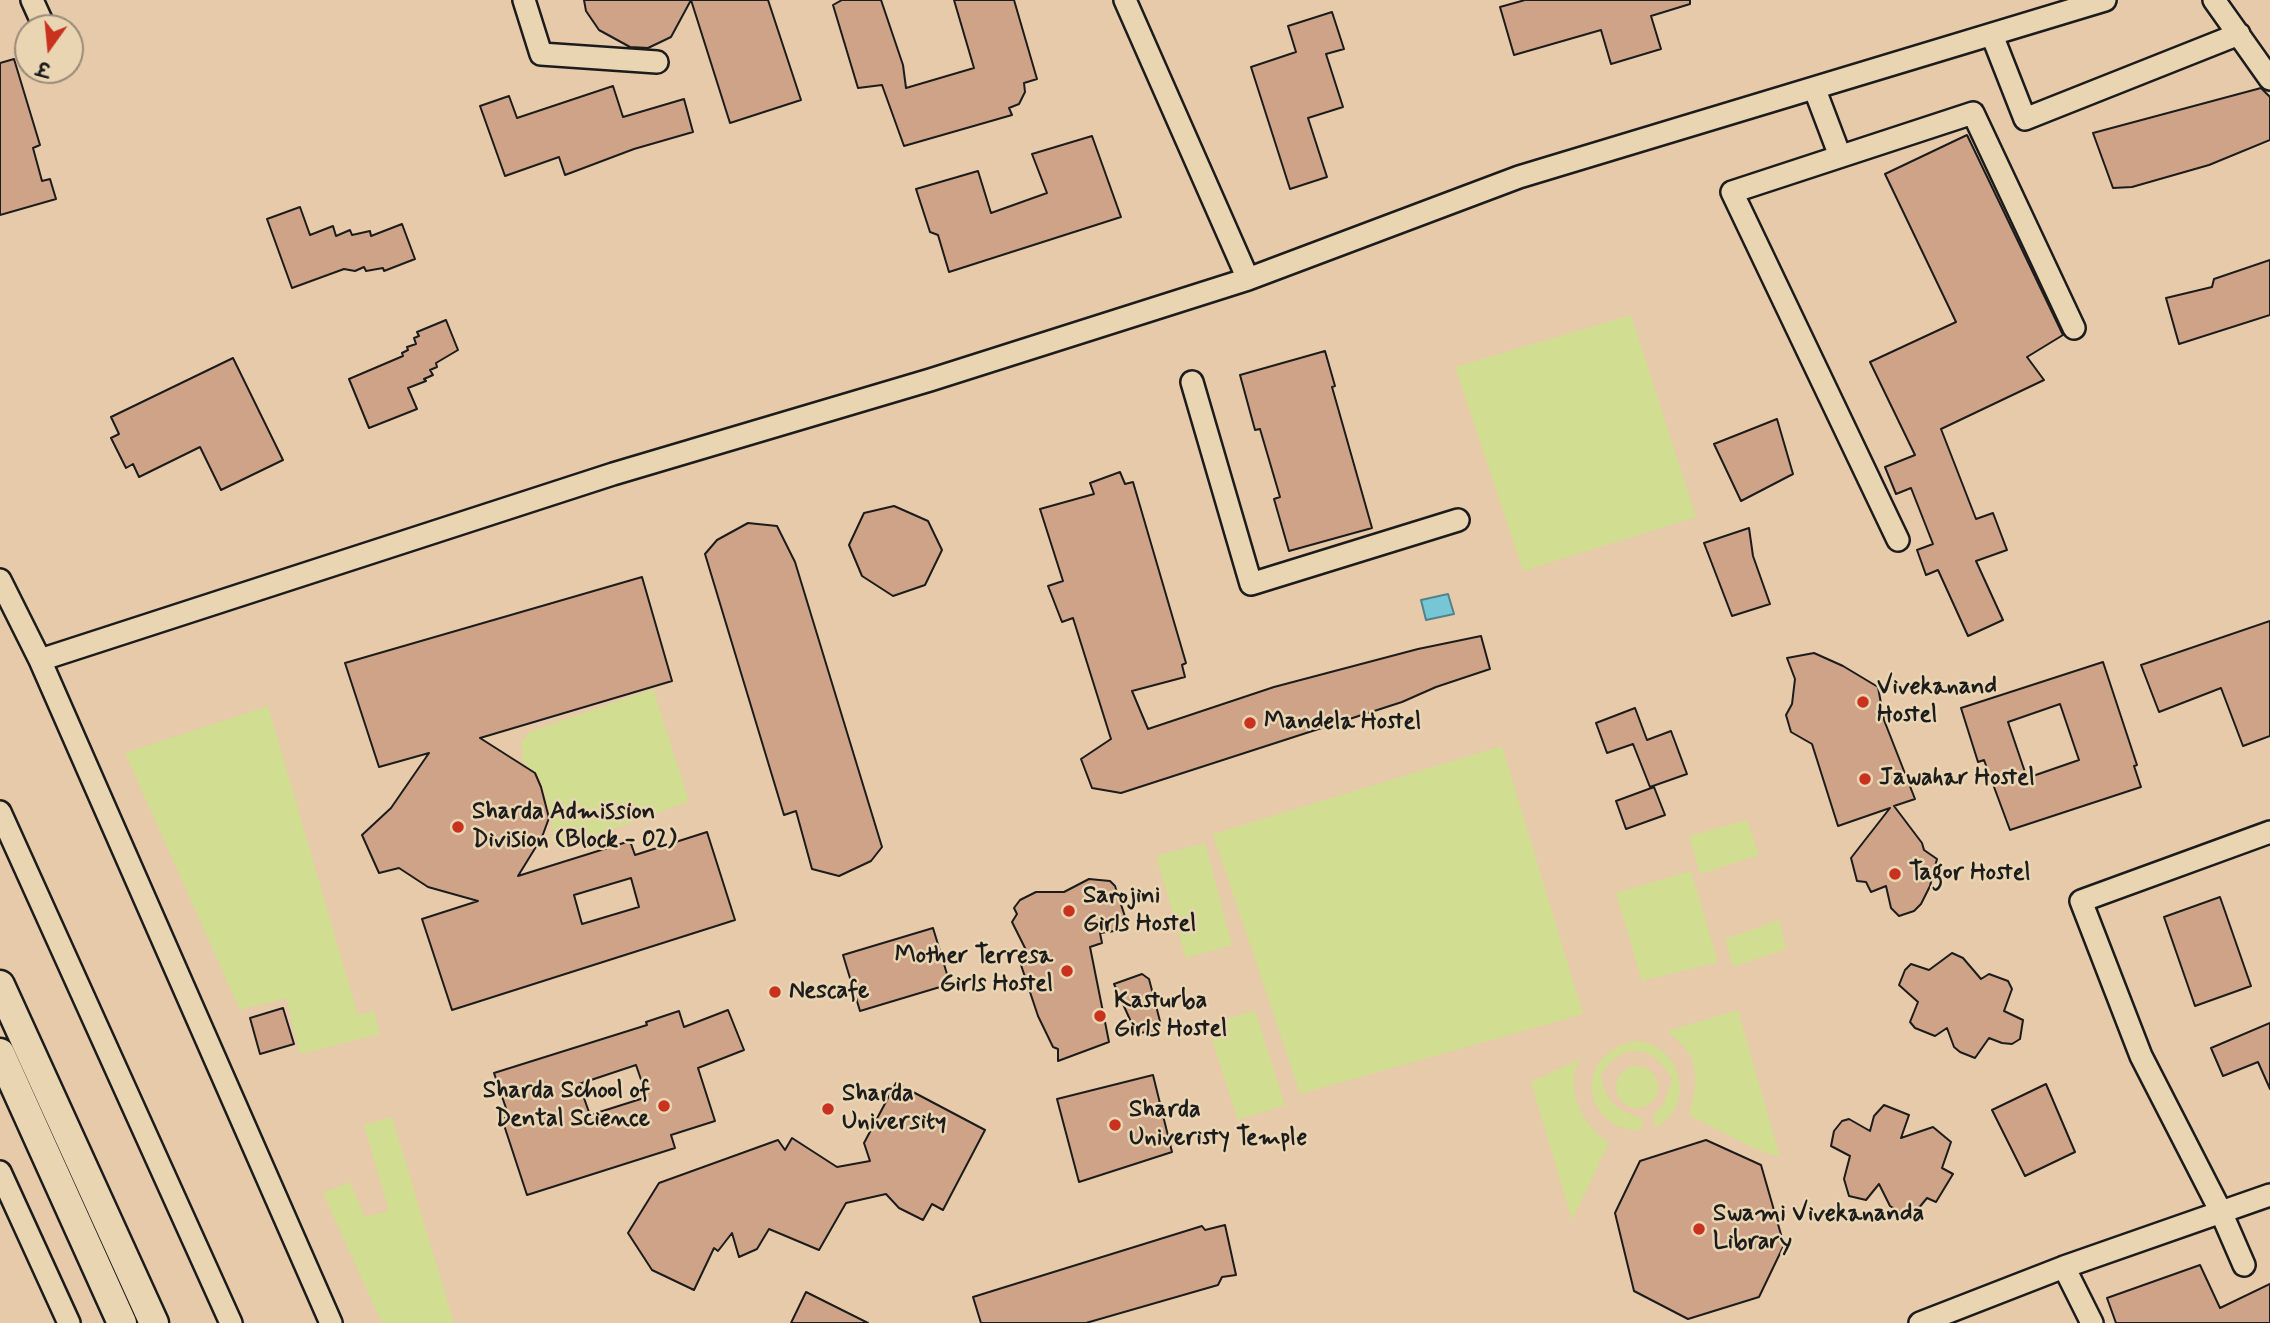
<!DOCTYPE html>
<meta charset="utf-8">
<style>
body{margin:0}
#map{position:relative;width:2270px;height:1323px;overflow:hidden;background:#e7caa9;font-family:Mynerve,"Playpen Sans Deva",sans-serif}
canvas{display:block}
.north{position:absolute;left:14px;top:14px;width:70px;height:70px;box-sizing:border-box;background:#ead5b3;border:2px solid #988b77;border-radius:50%;rotate:195deg;font-size:19px;font-weight:700;line-height:28px;text-align:center;color:#1c1c1c}
.north::after{content:'';display:block;margin:auto;width:24px;height:32px;background:#c8321e;clip-path:polygon(50% 0,100% 100%,50% 72%,0 100%)}
</style>
<div id="map">
<canvas width="2270" height="1323"></canvas>
<div class="north">उ</div>
</div>
<script>
const g = document.querySelector('canvas').getContext('2d');
g.lineJoin = 'round';
function fill(path, color) { g.fillStyle = color; g.fill(path, 'evenodd'); }
function strokePath(path, color, width, dash) { g.strokeStyle = color; g.lineWidth = width; g.lineCap = dash ? 'butt' : 'round'; g.setLineDash(dash || []); g.stroke(path); }
function drawText(font, color, halo, rows, align = 'center') {
  g.font = font + ' Mynerve,sans-serif'; g.lineWidth = 5; g.setLineDash([]); g.textBaseline = 'middle'; g.strokeStyle = halo; g.fillStyle = color; for (const [text, x, y, turn = 0] of rows) {
    g.save(); g.translate(x, y); g.rotate((+turn || 0) * Math.PI / 180); g.textAlign = isNaN(turn) ? turn : align; if (halo) g.strokeText(text, 0, 0); g.fillText(text, 0, 0); g.restore();
  }
}
fill(new Path2D(`
 M1631,315l65,202 -173,54 -68,-204z
 M653,689l36,112 -119,44h-14l-5,-5c6,-9 -7,-55 -14,-66 -4,-5 -9,-6 -13,-10l-3,-21 8,-11z
 M268,706l90,309 16,-4 6,23 -80,20 -14,-56 -46,12 -115,-257z
 M1502,746l81,268 -283,80 -87,-260z
 M1747,820l12,35 -59,19 -11,-38z
 M1205,843l27,102 -46,13 -30,-102z
 M1691,871l27,91 -76,19 -26,-88z
 M1779,920l7,29 -53,18 -8,-28z
 M1255,1010l30,95 -47,15 -31,-95z
 M1738,1010l41,144 1,3 -27,-9 -64,-33c10,-37 12,-58 -22,-84z
 M1635,1041c47,2 63,65 20,87l-1,-14 9,-9 9,-26c-19,-35 -50,-39 -71,-4 4,27 17,36 42,44l-2,11c-56,2 -72,-75 -6,-89z
 M1580,1059c-17,30 3,67 29,84l-37,77 -41,-138z
 M1616 1087a21 21 0 1 1 42 0a21 21 0 1 1-42 0Z
 M392,1117l62,206h-72l-59,-130 27,-11 15,35 24,-6 -25,-86z`), '#d1dd90');
const water = new Path2D(`
 M1448,594l6,20 -28,6 -5,-20z`);
fill(water, '#77c6d5');
strokePath(water, '#53828b', 2);
const building = new Path2D(`
 M584,0h107l-20,37 -23,11 -18,-1 -31,-17 -13,-19z
 M691,0h77l33,100 -71,23z
 M842,0h39l22,65 3,23 68,-20 -20,-68h60l23,79 -13,4 1,9 -6,12 -10,4 3,7 -108,31 -22,-61 -24,3 -25,-83z
 M1525,0h165v4l-39,12 10,33 -50,15 -10,-34 -87,25 -14,-48z
 M1332,12l12,37 -18,5 17,53 -35,11 19,59 -37,12 -39,-122 45,-15 -8,-26z
 M14,59l26,86 -7,3 9,33 8,-2 6,20 -56,16v-152z
 M613,86l10,31 61,-18 9,33 -59,17 -69,26 -6,-18 -54,19 -25,-70 29,-10 8,22z
 M2261,88l9,9v43l-61,25 -77,22 -19,1 -20,-55z
 M1967,135l96,200 -36,22 17,23 -103,49 35,90 17,-6 14,37 -31,11 27,59 -35,16 -30,-66 -12,5 -9,-25 16,-6 -22,-56 -15,6 -11,-27 30,-12 -45,-93 86,-40 -71,-148z
 M1092,136l29,81 -172,55 -11,-37 -8,-3 -14,-43 62,-18 13,42 56,-20 -15,-39z
 M300,207l10,28 23,-9 3,10 14,-6 2,5 18,-4 1,5 31,-12 13,35 -31,12 -1,-3 -17,3 -2,-4 -9,4 -11,-2 -52,19 -25,-69z
 M2270,260v55l-91,29 -13,-46 46,-11 2,-8z
 M446,320l12,30 -22,13 1,4 -7,3 3,5 -9,4 2,2 -18,7 9,21 -48,19 -20,-49 54,-23 -1,-3 6,-3 -1,-3 9,-3 -2,-6 5,-2 -2,-4z
 M1325,351l10,35 -3,1 40,141 -83,23 -15,-52 6,-2 -20,-68 -5,1 -15,-55z
 M233,358l50,102 -62,30 -21,-43 -61,30 -6,-13 -7,4 -15,-30 8,-4 -8,-17z
 M1777,419l16,55 -52,27 -27,-57z
 M1120,472l5,12 8,-2 53,181 -4,2 3,12 -53,14 16,38 126,-42 144,-38 63,-13 9,33 -54,18 -34,15 -281,91 -29,-5 -11,-29 30,-20 -38,-121 -11,4 -14,-36 15,-5 -23,-72 54,-15 -4,-11z
 M894,506l34,15 14,29 -17,35 -32,11 -31,-20 -13,-31 15,-32z
 M748,523l29,3 18,36 87,285 -11,14 -32,15 -27,-7 -16,-58 -12,4 -79,-261 12,-14z
 M1749,528l4,28 17,48 -38,12 -28,-73z
 M642,577l30,104 -192,57 55,35 6,14 8,31 -7,19 -24,39 112,-35 5,14 72,-23 28,88 -283,90 -30,-91 56,-18 -50,-14 -29,-19 -20,5 -17,-38 29,-27 38,-55 -50,14 -34,-104zM631,878l8,29 -57,17 -8,-29z
 M2270,621v115l-27,10 -22,-58 -62,24 -18,-47z
 M1814,653l29,13 35,21 6,33 31,79 -21,7 28,37 2,7 13,9 -7,27 -9,18 -7,7 -15,5 -8,-8 -5,-22 -15,6 -5,-10 -9,-1 -6,-23 39,-50 -52,18 -26,-82 -21,-12 -5,-17 6,-11 3,-25 -8,-21z
 M2103,662l34,103 -3,1 7,21 -131,43 -26,-70 -6,2 -17,-54zM2060,704l19,56 -52,18 -19,-56z
 M1635,708l12,32 24,-9 16,43 -37,13 -17,-43 -26,9 -11,-30z
 M1654,787l11,28 -39,14 -10,-28z
 M1089,879l21,2 5,5 14,43 -29,4 2,10 -12,4 19,95 -51,19v-12l-5,-2 -15,-31 -19,-57 10,-3 -17,-34 5,-8 -3,-6 6,-8 16,-8h28z
 M2220,897l31,89 -56,20 -31,-89z
 M933,928l17,56 -90,27 -17,-56z
 M1952,953l11,5 18,21 8,-5 19,7 4,8 -8,22 19,9 -3,19 -8,5 -10,-1 -13,-5 -14,20 -15,-6 -6,-5 -7,-19 -12,8 -20,-8 -5,-6 8,-20 -19,-17 6,-15 6,-6 18,6z
 M1142,974l7,5 12,46 -11,7 -14,1 -22,-49z
 M283,1008l11,36 -34,10 -10,-36z
 M728,1010l16,40 -46,18 17,53 -44,14 4,13 -148,47 -25,-76 7,-2 -15,-44 153,-48 -1,-3 33,-11 5,16zM636,1065l11,32 -57,18 -11,-31z
 M2270,1023v66l-12,-27 -35,14 -12,-28z
 M1153,1075l19,77 -93,30 -22,-83z
 M896,1083l89,47 -42,80 -11,-6 -9,16 -24,-12 -13,-14 -40,9 -27,47 -50,-21 -12,20 -18,8 -7,-24 -14,18 -4,-3 -20,42 -42,-20 -24,-37 31,-50 119,-43 7,10 7,-12 45,29 33,-6 -6,-18z
 M2046,1084l29,68 -50,24 -33,-66z
 M1884,1105l25,10 -8,23 32,-11 18,15 -9,26 11,6 -17,28 -9,-4 -14,17h-8l-15,-9 -11,-22 -13,16 -17,-4 -5,-17 6,-23 -19,-10 3,-15 8,-10 7,-2 21,12 4,-15z
 M1706,1140l55,25 23,80 -25,52 -71,22 -54,-28 -19,-78 25,-52z
 M1225,1225l11,50 -14,2 -4,8 -132,38h-105l-8,-26 229,-71 3,4z
 M2200,1265l20,43 50,-24v39h-154l-9,-25z
 M806,1292l62,31h-77z`);
fill(building, '#cfa388');
strokePath(building, '#1c1c1c', 2);
const minor = new Path2D(`
 M32,0l10,22
 M524,0l17,54 116,8
 M1125,0l123,279
 M2214,0l56,79
 M1992,35l33,84 214,-85
 M1815,90l25,66
 M1192,382l59,202 207,-64
 M1898,540l-166,-348 241,-79 101,215
 M0,580l40,80 291,663
 M40,660l573,-186 317,-94 318,-101 271,-102 586,-177
 M0,812l231,511
 M0,1172l69,151
 M2244,1265l-23,-53 -80,-156 -60,-155 189,-69
 M2064,1267l28,56
 M1920,1323l144,-56 206,-72`);
const tertiary = new Path2D(`
 M0,985l154,338
 M0,1053l122,270`);
strokePath(minor, '#1c1c1c', 26);
strokePath(tertiary, '#1c1c1c', 33);
strokePath(minor, '#ead5b3', 21);
strokePath(tertiary, '#ead5b3', 28);
for (const [x, y, r, color] of [
 [1863,702,7,"#c8321e"],
 [1250,723,7,"#c8321e"],
 [1865,779,7,"#c8321e"],
 [458,827,7,"#c8321e"],
 [1895,874,7,"#c8321e"],
 [1069,911,7,"#c8321e"],
 [1067,971,7,"#c8321e"],
 [775,992,7,"#c8321e"],
 [1100,1016,7,"#c8321e"],
 [664,1106,7,"#c8321e"],
 [828,1109,7,"#c8321e"],
 [1115,1125,7,"#c8321e"],
 [1699,1229,7,"#c8321e"]
]) { const dot = new Path2D(); dot.arc(x, y, r, 0, 2 * Math.PI); g.fillStyle = color; g.fill(dot); strokePath(dot, '#ead5b3', 2.5); }
drawText('bold 24px', '#1c1c1c', '#ead5b3', [
 ["Vivekanand",1877,688],
 ["Hostel",1877,716],
 ["Mandela Hostel",1264,723],
 ["Jawahar Hostel",1879,779],
 ["Sharda Admission",472,813],
 ["Division (Block - 02)",472,841],
 ["Tagor Hostel",1909,874],
 ["Sarojini",1083,897],
 ["Girls Hostel",1083,925],
 ["Mother Terresa",1053,957,"right"],
 ["Girls Hostel",1053,985,"right"],
 ["Nescafe",789,992],
 ["Kasturba",1114,1002],
 ["Girls Hostel",1114,1030],
 ["Sharda School of",650,1092,"right"],
 ["Dental Science",650,1120,"right"],
 ["Sharda",842,1095],
 ["University",842,1123],
 ["Sharda",1129,1111],
 ["Univeristy Temple",1129,1139],
 ["Swami Vivekananda",1713,1215],
 ["Library",1713,1243]
], 'left');
</script>
